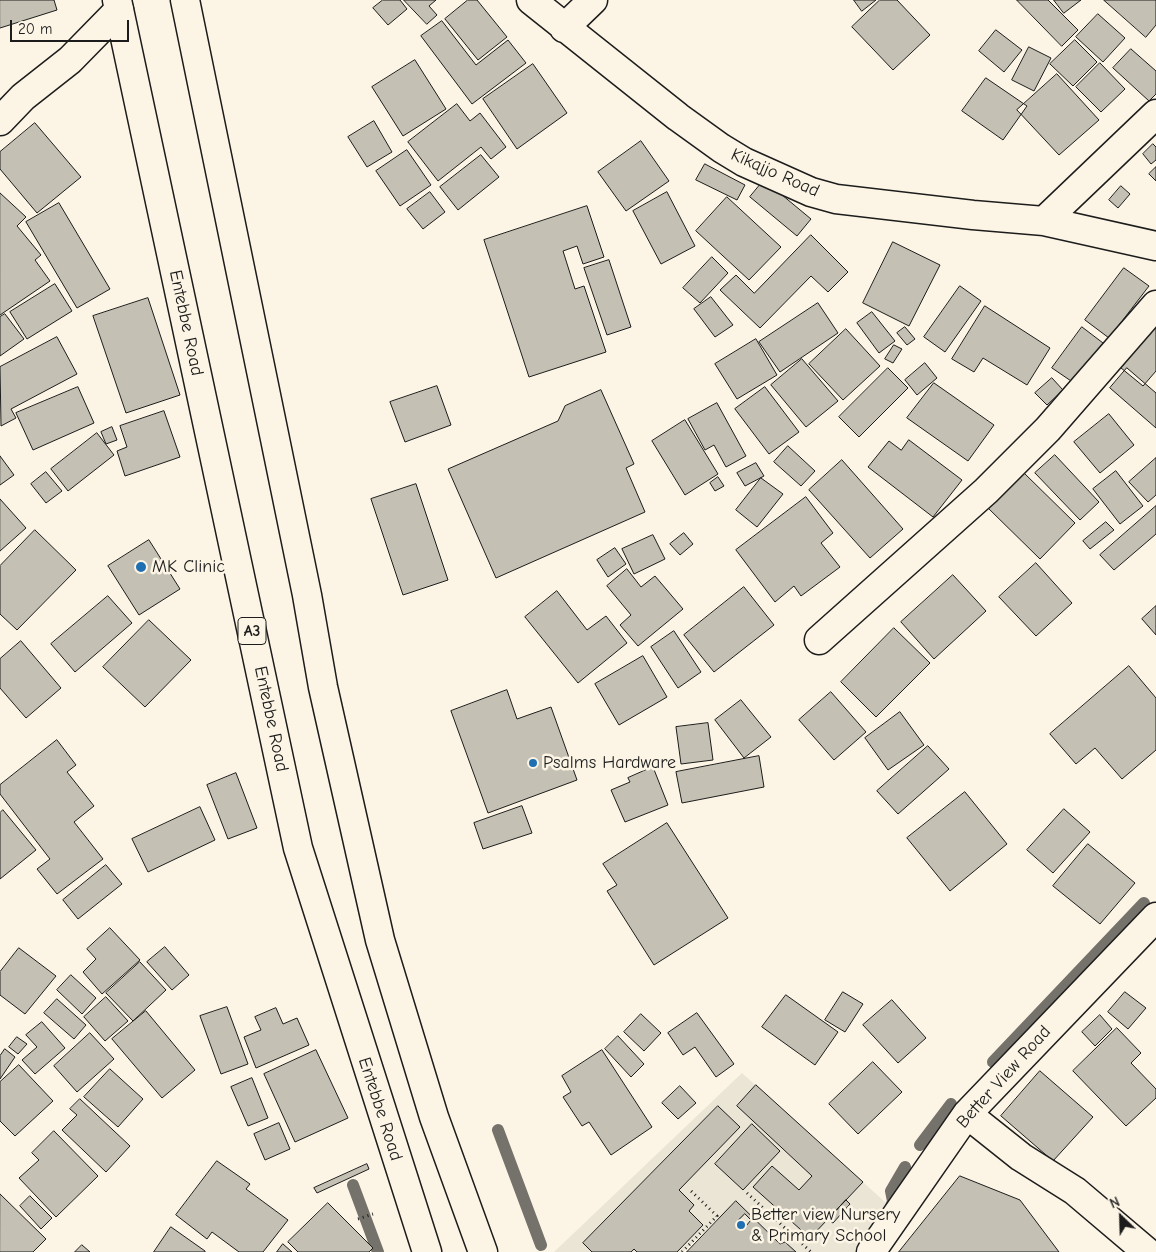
<!DOCTYPE html>
<style>
body{margin:0}
#map{position:relative;width:1156px;height:1252px;overflow:hidden;background:#fcf5e5;font-family:"Comic Neue",sans-serif}
canvas{display:block}
.north{position:absolute;left:1096px;top:1192px;width:50px;height:50px;-webkit-text-stroke:4px #fcf5e5;paint-order:stroke;rotate:336deg;font-size:14px;font-weight:700;line-height:20px;text-align:center;color:#1c1c1c}
.north::after{content:'';display:block;margin:auto;width:18px;height:22px;background:#1c1c1c;clip-path:polygon(50% 0,100% 100%,50% 72%,0 100%)}
.scale{position:absolute;left:10px;top:20px;width:119px;height:22px;box-sizing:border-box;border:2px solid #1c1c1c;border-top:0;padding-left:6px;font-size:15px;line-height:18px;white-space:nowrap;color:#1c1c1c;-webkit-text-stroke:4px #fcf5e5;paint-order:stroke}
</style>
<div id="map">
<canvas width="1156" height="1252"></canvas>
<div class="north">N</div>
<div class="scale">20 m</div>
</div>
<script>
const g = document.querySelector('canvas').getContext('2d');
g.lineJoin = 'round';
function fill(path, color) { g.fillStyle = color; g.fill(path, 'evenodd'); }
function strokePath(path, color, width, dash) { g.strokeStyle = color; g.lineWidth = width; g.lineCap = dash ? 'butt' : 'round'; g.setLineDash(dash || []); g.stroke(path); }
function drawText(font, color, halo, rows, align = 'center') {
  g.font = font + ' "Comic Neue",sans-serif'; g.lineWidth = 5; g.setLineDash([]); g.textBaseline = 'middle'; g.strokeStyle = halo; g.fillStyle = color; for (const [text, x, y, turn = 0] of rows) {
    g.save(); g.translate(x, y); g.rotate((+turn || 0) * Math.PI / 180); g.textAlign = isNaN(turn) ? turn : align; if (halo) g.strokeText(text, 0, 0); g.fillText(text, 0, 0); g.restore();
  }
}
fill(new Path2D(`
 M742,1073l153,138 -33,41h-176l37,-38 -40,38h-129z`), '#ebe5d6');
strokePath(new Path2D(`
 M993,1062l151,-159
 M498,1130l43,115
 M920,1145l31,-41
 M353,1185l25,67
 M889,1212l4,-11 -2,-10 14,-24`), '#75726c', 12);
const building = new Path2D(`
 M0,0h54l3,10 -57,18z
 M383,0h17l7,9 -19,16 -15,-17z
 M404,0h32l-7,6 8,9 -10,9z
 M468,0h9l30,37 -29,23 -33,-41z
 M854,0h22l-14,11z
 M880,0h17l33,35 -37,35 -41,-43z
 M1017,0h31l30,30 -16,16z
 M1054,0h27l-17,13z
 M1104,0h52v25l-10,12z
 M1098,14l27,24 -22,24 -27,-25z
 M442,21l34,44 32,-25 18,23 -54,41 -51,-68z
 M996,30l26,20 -18,22 -25,-21z
 M1075,40l22,22 -24,24 -23,-22z
 M1029,47l22,11 -17,33 -22,-11z
 M1131,49l25,22v23l-7,7 -36,-33z
 M415,60l31,49 -43,27 -31,-49z
 M1100,63l25,26 -24,23 -25,-25z
 M533,64l34,49 -50,36 -34,-50z
 M1057,74l42,46 -40,35 -42,-45z
 M986,78l41,28 -24,34 -41,-29z
 M457,104l13,17 10,-8 26,34 -15,12 -10,-12 -43,34 -30,-39z
 M374,121l18,31 -25,15 -19,-30z
 M35,123l46,54 -44,36 -37,-44v-17z
 M641,141l28,40 -43,30 -28,-39z
 M1153,144l3,3v13l-5,4 -8,-10z
 M407,150l24,35 -31,21 -24,-35z
 M481,155l18,22 -41,33 -18,-23z
 M705,164l40,21 -8,15 -41,-20z
 M1156,167v14l-7,-7z
 M764,180l47,39 -14,17 -47,-39z
 M1121,186l9,8 -12,14 -9,-8z
 M430,192l15,20 -22,17 -16,-20z
 M667,192l28,54 -34,18 -28,-53z
 M0,193l26,24 -9,9 24,29 -6,5 15,21 -50,34z
 M727,197l54,50 -32,33 -53,-49z
 M59,203l51,86 -33,19 -51,-86z
 M587,206l17,51 -21,7 -6,-18 -14,5 12,38 9,-3 22,66 -77,25 -45,-137z
 M811,235l37,37 -20,20 -17,-16 -51,52 -40,-38 16,-15 18,18z
 M893,242l47,23 -31,61 -46,-23z
 M712,257l16,16 -28,30 -17,-15z
 M609,260l22,67 -24,8 -23,-67z
 M1124,268l25,18 -40,52 -24,-18z
 M55,284l17,27 -45,28 -17,-27z
 M960,286l21,15 -36,51 -21,-15z
 M711,297l22,28 -18,12 -21,-28z
 M148,298l32,97 -54,18 -33,-97z
 M818,303l20,30 -58,39 -21,-30z
 M985,306l65,42 -23,37 -44,-27 -9,14 -22,-13z
 M872,312l23,29 -16,12 -22,-30z
 M5,314l19,25 -24,17v-39z
 M1156,314v57l-13,15 -28,-23z
 M905,327l10,12 -8,6 -10,-12z
 M1082,327l21,16 -29,40 -22,-15z
 M846,329l34,37 -37,34 -34,-36z
 M57,337l20,37 -66,35 5,9 -15,8 -1,-59z
 M756,339l21,36 -40,24 -22,-35z
 M894,345l8,4 -9,14 -8,-4z
 M802,359l36,42 -32,26 -35,-42z
 M925,363l12,15 -20,17 -12,-15z
 M888,368l20,20 -49,49 -20,-20z
 M1127,368l29,25v35l-46,-40z
 M1052,378l11,12 -16,15 -12,-12z
 M934,383l60,42 -26,36 -61,-43z
 M437,386l14,39 -46,17 -15,-40z
 M78,387l16,36 -61,27 -17,-37z
 M765,387l34,45 -30,22 -34,-45z
 M601,390l33,74 -8,4 19,44 -149,66 -48,-109 110,-48 7,-15z
 M717,403l29,53 -20,11 -12,-22 -9,5 -17,-31z
 M164,411l16,46 -55,19 -8,-25 10,-4 -7,-21z
 M1109,414l25,31 -34,28 -26,-31z
 M685,420l33,54 -33,21 -33,-54z
 M112,427l5,13 -11,4 -5,-12z
 M97,433l17,22 -46,36 -17,-22z
 M909,440l53,40 -29,37 -65,-50 21,-26 12,9z
 M788,446l27,25 -14,15 -27,-24z
 M1055,455l44,47 -19,18 -45,-47z
 M0,456l14,19 -14,10z
 M1156,458v37l-8,7 -19,-20z
 M842,460l61,69 -33,29 -61,-68z
 M756,463l8,13 -19,10 -8,-13z
 M1116,471l27,35 -23,18 -27,-35z
 M46,472l16,19 -16,12 -15,-19z
 M1024,473l51,50 -35,36 -52,-51z
 M718,477l6,9 -9,5 -5,-8z
 M761,478l22,16 -26,33 -21,-17z
 M416,484l32,96 -45,15 -32,-96z
 M806,497l27,36 -12,10 19,24 -39,29 -7,-10 -19,16 -39,-52z
 M0,499l26,29 -26,23z
 M1156,506v28l-42,36 -14,-15z
 M1106,522l8,8 -24,19 -7,-8z
 M35,530l41,40 -59,60 -17,-16v-48z
 M684,533l9,11 -13,11 -10,-11z
 M653,535l12,24 -31,15 -12,-25z
 M149,540l31,49 -41,26 -31,-49z
 M615,548l11,16 -18,13 -11,-17z
 M1036,563l36,40 -36,33 -37,-39z
 M627,569l14,18 14,-11 28,33 -45,37 -18,-21 11,-10 -24,-29z
 M953,575l33,36 -52,48 -33,-37z
 M744,587l30,38 -60,47 -30,-37z
 M557,591l30,39 19,-14 21,27 -49,40 -53,-66z
 M108,596l24,27 -57,49 -24,-28z
 M1156,606v29l-14,-16z
 M149,620l42,40 -46,47 -42,-40z
 M894,628l36,35 -54,54 -35,-35z
 M674,631l27,41 -23,16 -27,-41z
 M21,641l40,47 -35,30 -26,-30v-29z
 M643,656l24,41 -48,28 -24,-41z
 M1129,666l27,32v52l-34,29 -27,-31 -19,16 -26,-30z
 M507,690l10,29 34,-12 26,73 -89,33 -37,-102z
 M831,692l35,40 -32,28 -35,-40z
 M741,700l30,37 -27,21 -29,-38z
 M900,712l24,33 -36,25 -23,-32z
 M708,723l5,37 -32,4 -5,-37z
 M57,740l19,25 -9,7 27,34 -20,16 29,37 -46,35 -20,-25 13,-10 -50,-65v-9z
 M928,746l21,23 -51,45 -21,-23z
 M759,756l5,31 -82,16 -6,-31z
 M653,767l15,38 -43,17 -14,-32 19,-8 -2,-4z
 M236,773l21,55 -29,11 -21,-54z
 M965,792l42,52 -57,47 -43,-53z
 M522,806l10,27 -49,16 -9,-26z
 M200,807l15,33 -67,32 -16,-33z
 M1064,809l26,23 -37,41 -26,-23z
 M3,810l33,40 -36,29v-66z
 M667,823l61,95 -74,47 -47,-74 10,-6 -14,-21z
 M1088,844l47,39 -35,41 -47,-38z
 M106,865l16,19 -44,35 -15,-19z
 M110,928l30,32 -38,34 -19,-22 13,-13 -9,-10z
 M165,947l24,28 -17,15 -25,-28z
 M19,948l37,28 -31,38 -25,-19v-23z
 M140,962l26,28 -33,31 -27,-28z
 M71,975l25,23 -14,16 -25,-24z
 M843,992l20,12 -18,28 -20,-12z
 M1125,992l21,16 -18,21 -20,-17z
 M786,995l52,37 -23,33 -53,-38z
 M106,997l22,24 -23,20 -21,-24z
 M57,999l29,26 -12,14 -30,-26z
 M892,1000l34,38 -28,25 -35,-38z
 M227,1007l21,57 -27,10 -21,-58z
 M276,1008l7,16 14,-6 12,27 -53,23 -12,-31 17,-7 -6,-13z
 M146,1011l49,59 -33,28 -50,-59z
 M697,1013l37,51 -18,13 -21,-30 -12,8 -15,-22z
 M641,1014l20,19 -17,18 -20,-19z
 M1100,1015l12,14 -17,17 -13,-14z
 M42,1022l23,26 -30,26 -13,-14 15,-13 -11,-12z
 M1117,1028l24,25 -10,10 25,26v9l-30,28 -53,-55z
 M90,1033l24,26 -37,33 -23,-26z
 M618,1036l26,28 -13,13 -26,-28z
 M17,1037l10,7 -9,10 -9,-7z
 M5,1049l10,8 -15,22v-23z
 M316,1050l32,68 -53,24 -31,-68z
 M602,1050l50,77 -41,28 -22,-33 -7,4 -19,-29 8,-5 -9,-16z
 M873,1062l29,30 -44,42 -29,-30z
 M19,1065l34,36 -38,35 -15,-15v-39z
 M110,1069l33,30 -25,28 -34,-30z
 M1040,1071l53,46 -40,44 -52,-45z
 M252,1078l16,40 -20,8 -17,-39z
 M756,1085l107,97 -53,56 -57,-51 19,-21 27,24 13,-14 -75,-70z
 M680,1086l16,17 -18,16 -16,-16z
 M80,1099l50,47 -24,26 -44,-42 15,-15 -7,-6z
 M718,1106l22,21 -61,63 15,15 -5,6 14,14 -26,27h-40l-3,-3 -3,3h-39l-9,-9z
 M279,1123l11,26 -25,11 -11,-26z
 M752,1124l28,27 -37,39 -28,-26z
 M54,1131l44,45 -42,41 -37,-39 20,-18 -7,-7z
 M217,1161l33,23 -4,5 42,31 -25,32h-24l-27,-20 -5,7 -31,-24z
 M367,1164l2,5 -52,24 -3,-5z
 M960,1176l60,24 39,52h-160z
 M0,1194l46,45 -13,13h-33z
 M30,1196l22,22 -11,11 -21,-23z
 M846,1200l4,4 -17,19 -5,-3z
 M736,1201l44,43 5,-2 11,10h-109z
 M328,1203l45,45 -4,4h-71l-10,-10z
 M745,1214l6,6 -5,6 -7,-6z
 M171,1227l34,24v1h-51z
 M283,1244l9,8h-15z
 M82,1245l8,7h-15z`);
fill(building, '#c4c0b3');
strokePath(building, '#1c1c1c', 1);
const minor = new Path2D(`
 M531,0l147,117 43,31 23,14 67,30 25,7 137,16 71,6 112,25
 M564,28l29,-28
 M0,121l23,-24 47,-37 49,-50
 M1044,221l112,-107
 M819,640l167,-149 62,-62 108,-124
 M967,1114l54,43 54,34 72,61
 M871,1252l96,-138 189,-197`);
const major = new Path2D(`
 M117,0l181,848 129,404
 M185,0l122,595 16,92 57,253 54,177 49,135`);
strokePath(minor, '#1c1c1c', 31);
strokePath(major, '#1c1c1c', 31);
strokePath(new Path2D(`
 M747,1193l64,59
 M358,1219l15,-5
 M682,1252l35,-36 -28,-27`), '#1c1c1c', 3, [1, 4]);
strokePath(minor, '#fcf5e5', 28);
strokePath(major, '#fcf5e5', 28);
for (const [x, y, r, color] of [
 [141,567,6,"#1f6fb2"],
 [533,763,5,"#1f6fb2"],
 [741,1225,5,"#1f6fb2"]
]) { const dot = new Path2D(); dot.arc(x, y, r, 0, 2 * Math.PI); g.fillStyle = color; g.fill(dot); strokePath(dot, '#fcf5e5', 2); }
for (const [x, y, w] of [
 [252,631,28]
]) { const box = new Path2D(); box.roundRect(x - w / 2, y - 13.5, w, 27, 4); g.fillStyle = '#fcf5e5'; g.fill(box); strokePath(box, '#1c1c1c', 1); }
drawText('bold 16px', '#1c1c1c', null, [
 ["A3",252,631]
]);
drawText('18px', '#1c1c1c', '#fcf5e5', [
 ["Kikajjo Road",775,173,24],
 ["Entebbe Road",186,323,78],
 ["Entebbe Road",271,719,78],
 ["Better View Road",1004,1077,-48],
 ["Entebbe Road",380,1109,72]
]);
drawText('18px', '#1c1c1c', '#fcf5e5', [
 ["MK Clinic",152,567],
 ["Psalms Hardware",543,763],
 ["Better view Nursery",751,1215],
 ["& Primary School",751,1236]
], 'left');
</script>
